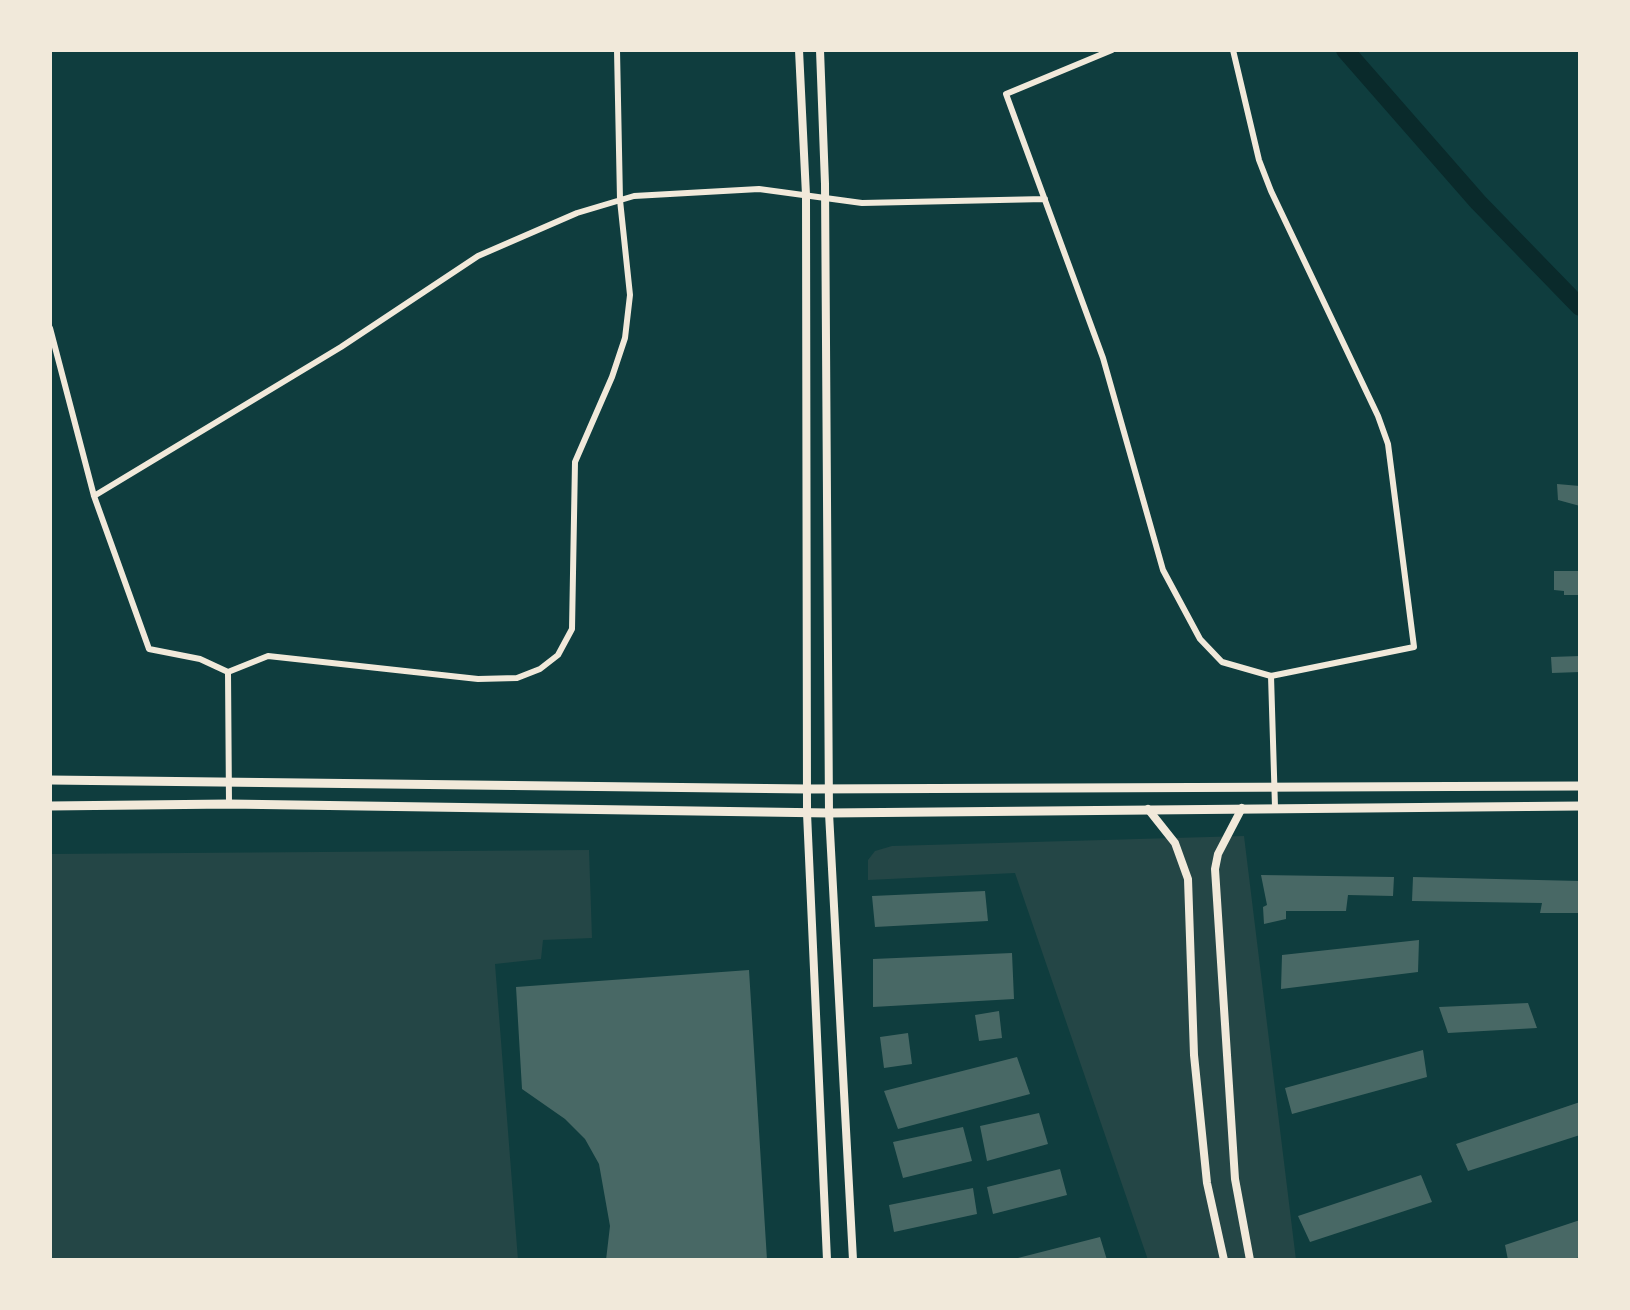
<!DOCTYPE html>
<style>
body{margin:0}
#map{position:relative;width:1630px;height:1310px;overflow:hidden;background:#0f3d3e;font-family:Karla,sans-serif}
canvas{display:block}
.frame{position:absolute;inset:0;border:52px solid #f1e9da;pointer-events:none}
</style>
<div id="map">
<canvas width="1630" height="1310"></canvas>
<div class="frame"></div>
</div>
<script>
const g = document.querySelector('canvas').getContext('2d');
g.lineJoin = 'round';
function fill(path, color) { g.fillStyle = color; g.fill(path, 'evenodd'); }
function strokePath(path, color, width, dash) { g.strokeStyle = color; g.lineWidth = width; g.lineCap = dash ? 'butt' : 'round'; g.setLineDash(dash || []); g.stroke(path); }
fill(new Path2D(`
 M1244,836l52,424h-148l-133,-387 -147,7v-20l7,-9 17,-5z
 M589,850l3,88 -49,2 -2,19 -46,5 23,296h-468v-406z`), '#244646');
strokePath(new Path2D(`
 M1345,50l133,152 102,105`), '#0a2a2b', 18);
fill(new Path2D(`
 M1557,484l23,2v20l-22,-6z
 M1554,571h26v24h-16v-4l-10,-1z
 M1580,656v16l-28,1 -1,-16z
 M1261,875l133,2 -1,19 -45,-1 -2,16h-60v8l-22,5 -1,-17 4,-2z
 M1413,877l167,4v32h-40l2,-10 -130,-2z
 M985,891l3,30 -113,6 -3,-31z
 M1419,940l-1,32 -137,17 1,-34z
 M1012,953l2,46 -141,8v-48z
 M749,970l18,290h-161l4,-34 -11,-62 -14,-25 -20,-20 -43,-30 -6,-102z
 M1528,1003l9,25 -89,5 -9,-26z
 M999,1011l3,27 -23,3 -4,-26z
 M908,1033l4,31 -28,4 -4,-31z
 M1423,1050l4,27 -135,37 -7,-26z
 M1017,1057l13,37 -132,35 -14,-38z
 M1580,1102v33l-112,36 -12,-27z
 M1039,1113l9,31 -61,17 -7,-35z
 M963,1127l9,34 -69,17 -10,-36z
 M1060,1169l7,26 -74,19 -6,-27z
 M1421,1175l11,27 -122,40 -12,-26z
 M973,1188l4,26 -83,18 -5,-27z
 M1580,1220v37l-10,3h-62l-3,-15z
 M1100,1237l7,23h-93v-1z`), '#486865');
strokePath(new Path2D(`
 M1112,50l-106,44 97,264 60,212 37,69 22,23 49,14 143,-29 -26,-203 -10,-28 -107,-225 -12,-31 -26,-110
 M50,328l44,168 55,153 51,10 28,13 40,-16 210,23 39,-1 23,-9 18,-14 14,-26 3,-167 37,-85 13,-39 5,-43 -10,-95 -3,-150
 M94,496l247,-149 137,-91 99,-43 57,-17 125,-7 103,14 183,-4
 M228,672l1,132
 M1271,676l4,131`), '#f1e9da', 6);
strokePath(new Path2D(`
 M799,50l7,145 1,618 20,447
 M820,50l5,134 4,629 24,447
 M1242,808l-24,46 -3,15 20,310 15,81
 M1148,809l27,34 13,36 6,176 13,128 17,77`), '#f1e9da', 8);
strokePath(new Path2D(`
 M50,780l757,9 773,-3
 M50,806l179,-2 600,9 751,-7`), '#f1e9da', 9);
</script>
